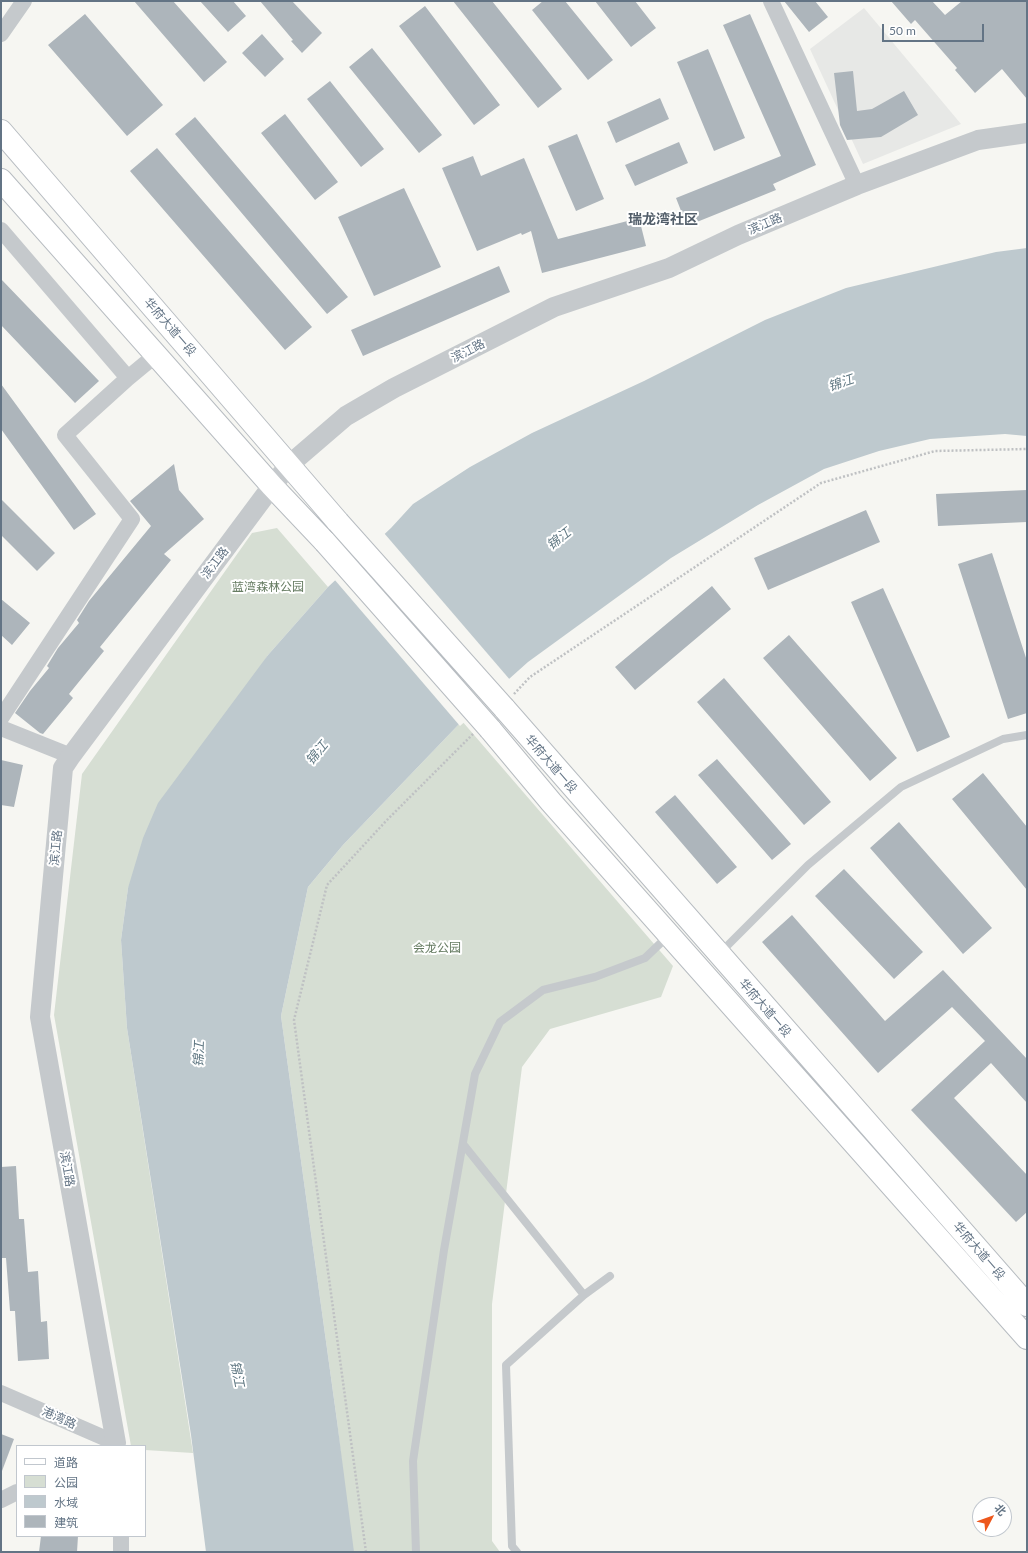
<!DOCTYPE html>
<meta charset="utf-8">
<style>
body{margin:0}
#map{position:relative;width:1028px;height:1553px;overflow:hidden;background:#f6f6f2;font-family:Lato,"Noto Sans SC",sans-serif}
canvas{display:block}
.frame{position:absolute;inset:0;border:2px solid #637485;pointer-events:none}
.legend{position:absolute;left:16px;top:1445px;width:130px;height:92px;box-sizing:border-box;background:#fff;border:1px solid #c1c7ce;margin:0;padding:5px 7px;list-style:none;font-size:12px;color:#637485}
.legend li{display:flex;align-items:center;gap:8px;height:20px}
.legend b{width:20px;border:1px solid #c1c7ce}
.north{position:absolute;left:972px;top:1497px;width:40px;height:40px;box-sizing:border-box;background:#fff;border:1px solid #c1c7ce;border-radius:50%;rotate:49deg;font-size:11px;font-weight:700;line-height:16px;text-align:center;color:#637485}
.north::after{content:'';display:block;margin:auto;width:14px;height:18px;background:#ed571c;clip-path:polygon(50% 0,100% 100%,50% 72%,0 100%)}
.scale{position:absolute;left:882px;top:24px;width:102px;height:18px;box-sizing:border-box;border:2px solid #637485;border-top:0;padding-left:5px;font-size:12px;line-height:14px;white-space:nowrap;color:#637485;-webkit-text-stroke:3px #fff;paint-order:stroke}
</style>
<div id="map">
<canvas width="1028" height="1553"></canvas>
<div class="frame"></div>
<ul class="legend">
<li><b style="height:5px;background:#fff"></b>道路</li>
<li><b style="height:11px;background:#d6ded3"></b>公园</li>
<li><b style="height:11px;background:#bec9ce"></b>水域</li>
<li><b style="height:11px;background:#adb5bb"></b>建筑</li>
</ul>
<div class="north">北</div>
<div class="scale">50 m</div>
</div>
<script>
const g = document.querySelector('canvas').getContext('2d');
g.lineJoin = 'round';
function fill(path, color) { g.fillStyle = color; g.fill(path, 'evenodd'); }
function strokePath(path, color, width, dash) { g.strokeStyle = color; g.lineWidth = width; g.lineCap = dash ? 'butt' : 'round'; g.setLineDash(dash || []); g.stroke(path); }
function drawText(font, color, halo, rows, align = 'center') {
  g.font = font + ' Lato,"Noto Sans SC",sans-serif'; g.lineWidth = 4; g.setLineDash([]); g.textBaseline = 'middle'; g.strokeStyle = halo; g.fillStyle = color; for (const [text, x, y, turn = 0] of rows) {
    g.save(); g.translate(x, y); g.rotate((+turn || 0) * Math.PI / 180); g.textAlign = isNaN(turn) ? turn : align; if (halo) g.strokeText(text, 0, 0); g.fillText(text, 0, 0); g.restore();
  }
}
fill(new Path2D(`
 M864,8l97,116 -98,40 -53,-115z`), '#e7e8e6');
fill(new Path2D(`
 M277,528l51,59 -60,68 -140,233 -7,52 6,88 66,425 -48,-3v-4h-14l-77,-431 28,-241 170,-241z
 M462,721l211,245 -12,31 -111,32 -28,38 -30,237v237l8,11h-148l-15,-131 -56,-405 27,-129 35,-42z`), '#d6ded3');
fill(new Path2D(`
 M1027,248v188l-22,-2 -75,5 -51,12 -55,18 -66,36 -87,53 -143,104 -66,59 -119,124 -35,42 -27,129 56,405 17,131h-148l-15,-117 -64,-407 -6,-88 7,-52 15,-50 15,-35 110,-148 60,-68 63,-59 22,-24 57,-37 62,-34 112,-52 121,-61 81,-32 150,-36z`), '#bec9ce');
fill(new Path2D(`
 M384,533l127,148 -51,45 -126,-147z`), '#f6f6f2');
fill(new Path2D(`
 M134,1h39l54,61 -23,20z
 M200,1h33l13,15 -18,16z
 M260,1h32l30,32 -20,20 -11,-12 2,-1z
 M453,1h39l70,88 -24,19z
 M543,1h22l48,59 -25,20 -56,-70z
 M595,1h40l21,27 -25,19z
 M784,1h31l13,16 -19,15z
 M891,1h41l13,14 17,-14h65v98l-25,-30 -27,24 -20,-23 2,-2 -42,-48 -4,4z
 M425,6l75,99 -26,20 -75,-99z
 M85,14l78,91 -36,31 -79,-91z
 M750,14l66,151 -43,19 3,6 -89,36 -11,-28 105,-42 -58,-131z
 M262,34l22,25 -19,18 -23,-24z
 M372,48l70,87 -23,18 -70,-86z
 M708,49l37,89 -31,13 -37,-89z
 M853,71l4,40 15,-2 32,-18 14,24 -37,22 -34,3 -7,-15 -6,-52z
 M330,81l54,68 -23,18 -54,-68z
 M660,98l9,21 -53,24 -9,-21z
 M285,114l53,68 -23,18 -54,-67z
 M195,117l153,180 -21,17 -152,-180z
 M577,134l27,65 -28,12 -28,-65z
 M679,142l9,21 -53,23 -10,-21z
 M157,148l155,179 -27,23 -155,-179z
 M473,156l8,20 43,-18 34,81 81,-21 7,28 -104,27 -11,-42 -9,4 -1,-2 -44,18 -35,-83z
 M404,188l37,79 -67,29 -36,-79z
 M499,266l11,26 -147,64 -12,-26z
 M1,279l98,102 -24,22 -74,-78z
 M1,384l95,130 -22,16 -73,-101z
 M174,464l5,26 25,29 -40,35 7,6 -71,87 4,4 -35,43 4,4 -30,36 -3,-1 -25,-20 15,-22 19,-23 -2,-2 11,-18 21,-25 -2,-3 12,-19 62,-75 -21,-25z
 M1027,490v32l-89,4 -2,-32z
 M1,499l54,54 -18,18 -36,-36z
 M866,510l14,32 -112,48 -14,-32z
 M992,553l35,108v52l-19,6 -50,-155z
 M712,586l19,23 -96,81 -20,-23z
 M883,588l67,149 -33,15 -66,-150z
 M1,599l29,24 -18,22 -11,-10z
 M789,635l108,123 -27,23 -107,-123z
 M724,678l107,124 -27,23 -107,-123z
 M717,759l74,85 -19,16 -74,-85z
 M1,760l22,5 -9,42 -13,-2z
 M983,773l44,54v63l-75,-91z
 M675,795l62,72 -20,17 -62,-72z
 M899,822l93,106 -29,26 -93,-106z
 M844,869l79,83 -29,27 -79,-83z
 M792,915l93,106 58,-51 84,89v44l-36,-40 -37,35 73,77v37l-11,10 -105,-112 74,-69 -33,-34 -74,66 -116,-131z
 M16,1166l3,53h5l4,53 10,-1 3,51 6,-1 2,38 -31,2 -3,-50h-5l-4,-53h-5v-91z
 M1,1434l13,5 -12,32h-1z
 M41,1536h37l-1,16h-38z`), '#adb5bb');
const secondary = new Path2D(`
 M1,131l337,391
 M1,180l271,306 53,56
 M504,708l523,597
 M490,729l61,73 476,536`);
strokePath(secondary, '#b7bcc1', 24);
strokePath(new Path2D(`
 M514,694l16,-17 291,-194 114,-32 92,-2
 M366,1552l-72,-532 33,-135 59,-64 87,-87`), '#bfc1c3', 2.5, [2, 2]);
strokePath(new Path2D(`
 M720,953l88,-88 93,-78 102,-48 24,-4
 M463,1144l121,151
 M416,1552l-3,-91 31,-211 31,-176 25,-52 43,-32 52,-13 50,-19 23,-22
 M517,1552l-5,-6 -6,-181 78,-70 26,-19`), '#c5c9cc', 8);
strokePath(new Path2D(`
 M771,1l86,184
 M1,34l23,-33
 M1,230l127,148 -63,57 67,84 -131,199
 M128,378l29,-24
 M1,728l70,28
 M1,1393l115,50
 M1,1500l16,-8
 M121,1536v16`), '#c5c9cc', 16);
strokePath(new Path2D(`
 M116,1443l-76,-426 23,-249 8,-12 201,-270 17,-21 57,-49 48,-28 160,-81 115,-39 69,-33 119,-50 121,-45 49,-7`), '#c5c9cc', 20);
strokePath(secondary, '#fff', 22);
const secondaryBridge = new Path2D(`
 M338,522l166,186
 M325,542l165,187`);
strokePath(secondaryBridge, '#b7bcc1', 24, []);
strokePath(secondaryBridge, '#fff', 22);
drawText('12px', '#637485', '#fff', [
 ["滨江路",765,224,-23],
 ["华府大道一段",170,327,49],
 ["滨江路",468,351,-27],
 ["滨江路",215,563,-53],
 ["华府大道一段",551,764,49],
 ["滨江路",56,848,-85],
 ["华府大道一段",765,1008,49],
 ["滨江路",67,1169,80],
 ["华府大道一段",979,1251,49],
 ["港湾路",59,1418,24]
]);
drawText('12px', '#667c62', '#fff', [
 ["蓝湾森林公园",268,587],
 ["会龙公园",437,948]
]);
drawText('italic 13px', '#5f7782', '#fff', [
 ["锦江",841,383,-19],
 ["锦江",559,539,-38],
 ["锦江",317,753,-51],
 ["锦江",199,1054,-88],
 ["锦江",237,1374,79]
]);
drawText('bold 14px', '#525e6a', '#fff', [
 ["瑞龙湾社区",663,219]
]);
</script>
